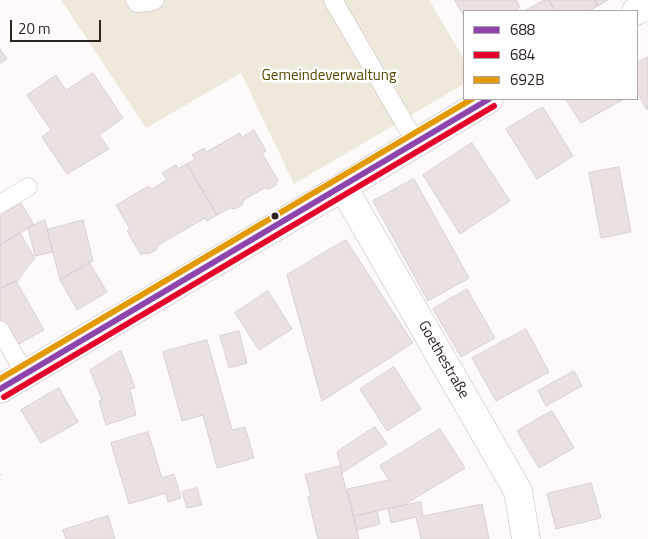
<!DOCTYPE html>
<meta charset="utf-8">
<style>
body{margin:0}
#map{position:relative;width:648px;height:539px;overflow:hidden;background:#fdfaf9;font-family:"Titillium Web",sans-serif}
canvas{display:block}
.legend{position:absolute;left:463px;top:10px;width:175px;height:90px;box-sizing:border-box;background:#fff;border:1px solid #aba7a5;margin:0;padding:6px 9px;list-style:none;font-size:15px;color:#2d231f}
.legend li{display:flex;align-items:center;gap:10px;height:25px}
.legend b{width:25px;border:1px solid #aba7a5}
.scale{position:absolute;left:10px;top:20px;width:91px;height:22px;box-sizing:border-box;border:2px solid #2d231f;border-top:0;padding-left:6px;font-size:15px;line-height:18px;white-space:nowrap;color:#2d231f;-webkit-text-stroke:4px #fff;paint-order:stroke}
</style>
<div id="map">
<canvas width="648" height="539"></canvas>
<ul class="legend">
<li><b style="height:6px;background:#8e44ad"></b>688</li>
<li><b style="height:6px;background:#e4002b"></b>684</li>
<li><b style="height:6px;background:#e39903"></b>692B</li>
</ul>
<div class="scale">20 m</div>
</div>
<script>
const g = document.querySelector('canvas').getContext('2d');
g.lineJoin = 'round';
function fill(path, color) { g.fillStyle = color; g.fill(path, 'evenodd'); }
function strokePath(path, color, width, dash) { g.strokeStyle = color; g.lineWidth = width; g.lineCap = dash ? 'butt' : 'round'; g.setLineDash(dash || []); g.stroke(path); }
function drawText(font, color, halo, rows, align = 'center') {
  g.font = font + ' "Titillium Web",sans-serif'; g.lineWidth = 5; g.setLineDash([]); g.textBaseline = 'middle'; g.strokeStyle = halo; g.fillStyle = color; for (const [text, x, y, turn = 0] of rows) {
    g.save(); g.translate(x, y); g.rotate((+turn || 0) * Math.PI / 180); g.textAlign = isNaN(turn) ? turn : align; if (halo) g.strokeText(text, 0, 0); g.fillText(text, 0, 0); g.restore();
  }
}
fill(new Path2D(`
 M61,0h368l35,59v25l-170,100 -53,-111 -95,55z`), '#efe9db');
const building = new Path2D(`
 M457,0h59l4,7 -5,4h-51v5l-9,-15z
 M544,0h5l6,11h-30z
 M550,0h45l3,6 -9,5h-34l-6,-10z
 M595,0h13l-10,6z
 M0,49l7,10 -7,4z
 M648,57v52h-2l-9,-18v-28z
 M93,73l30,45 -24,17 10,14 -42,25 -25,-37 9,-7 -24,-35 29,-20 10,15z
 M566,99h58l-43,24z
 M543,107l30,49 -36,23 -31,-50z
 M254,130l12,21 -4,2 16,27 -2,5 -7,4 -5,-1 -20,12 -2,5 -7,4 -5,-1 -13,7 -30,-51 8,-5 -3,-4 12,-7 2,4 34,-19 2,4z
 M472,143l38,58 -50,33 -37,-59z
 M187,164l30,51 -10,6 -2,-3 -47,27 -2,5 -8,4 -4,-1 -3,2 -14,-24 3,-2 -14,-24 33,-19 3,3 15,-9 -5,-7 14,-8 2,3z
 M619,167l12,65 -30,6 -12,-65z
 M414,179l55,99 -41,23 -55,-100z
 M21,203l13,22 -34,20v-29z
 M45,220l8,32 -18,4 -7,-28z
 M83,220l10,41 -33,19 -13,-50z
 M20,233l15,26 -4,3 -14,20 -1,-1 -16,8v-44z
 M346,240l67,103 -91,58 -35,-126z
 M89,262l18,30 -30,18 -17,-30z
 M16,281l28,49 -31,17 -13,-23v-35z
 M467,289l28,49 -34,19 -28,-48z
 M268,291l24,38 -33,21 -24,-37z
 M526,329l23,43 -53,29 -24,-43z
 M239,331l8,32 -18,5 -9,-32z
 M207,340l25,90 13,-3 9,31 -37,10 -14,-53 -21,6 -19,-69z
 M121,351l14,37 -5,1 6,26 -30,10 -7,-24 3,-1 -12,-30z
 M394,367l27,42 -34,22 -27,-42z
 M574,371l8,15 -36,20 -8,-15z
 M59,388l19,34 -37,21 -20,-33z
 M552,411l22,37 -35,20 -22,-37z
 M375,427l12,17 -45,29 -5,-21z
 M440,429l25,39 -61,37 -50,11 -7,-27 42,-9 -9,-14z
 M148,432l14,46 12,-4 7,24 -13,4 -2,-9 -37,11 -18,-61z
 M340,466l19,73h-41l-10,-42 3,-1 -6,-21z
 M591,483l10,35 -45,11 -9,-35z
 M197,488l5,17 -15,3 -5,-16z
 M421,502l2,14 59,-12 7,35h-68l-5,-22 -25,6 -3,-14z
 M377,511l3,13 -23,6 -3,-13z
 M108,516l7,23h-49l-3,-9z`);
fill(building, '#ebe1e1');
strokePath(building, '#d8d1d1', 1);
const service = new Path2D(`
 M135,0l2,3 13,-1 5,-2
 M333,0l83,143
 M0,204l28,-17
 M0,330l25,44`);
const minor = new Path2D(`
 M343,187l175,304 8,48`);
const secondary = new Path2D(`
 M636,11l12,-7
 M0,389l343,-202 146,-88`);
strokePath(service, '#c2bcb9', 19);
strokePath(minor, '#c2bcb9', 29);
strokePath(secondary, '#c2bcb9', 29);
strokePath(new Path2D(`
 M0,474v2`), '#dddbdb', 3, [1, 4]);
strokePath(service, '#fffefe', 18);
strokePath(minor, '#fffefe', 28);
strokePath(secondary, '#fffefe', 28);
strokePath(new Path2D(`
 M0,389l489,-290`), '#8e44ad', 6);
strokePath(new Path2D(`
 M4,397l490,-291`), '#e4002b', 6);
strokePath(new Path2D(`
 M0,379l472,-280`), '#e39903', 6);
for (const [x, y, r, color] of [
 [275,216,4.5,"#2d231f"]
]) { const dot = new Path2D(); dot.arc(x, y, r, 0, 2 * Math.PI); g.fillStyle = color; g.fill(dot); strokePath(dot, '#fff', 2); }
drawText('15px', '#5a4702', '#fff', [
 ["Gemeindeverwaltung",329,76]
]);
drawText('15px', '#2d231f', '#fff', [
 ["Goethestraße",443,360,60]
]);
</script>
